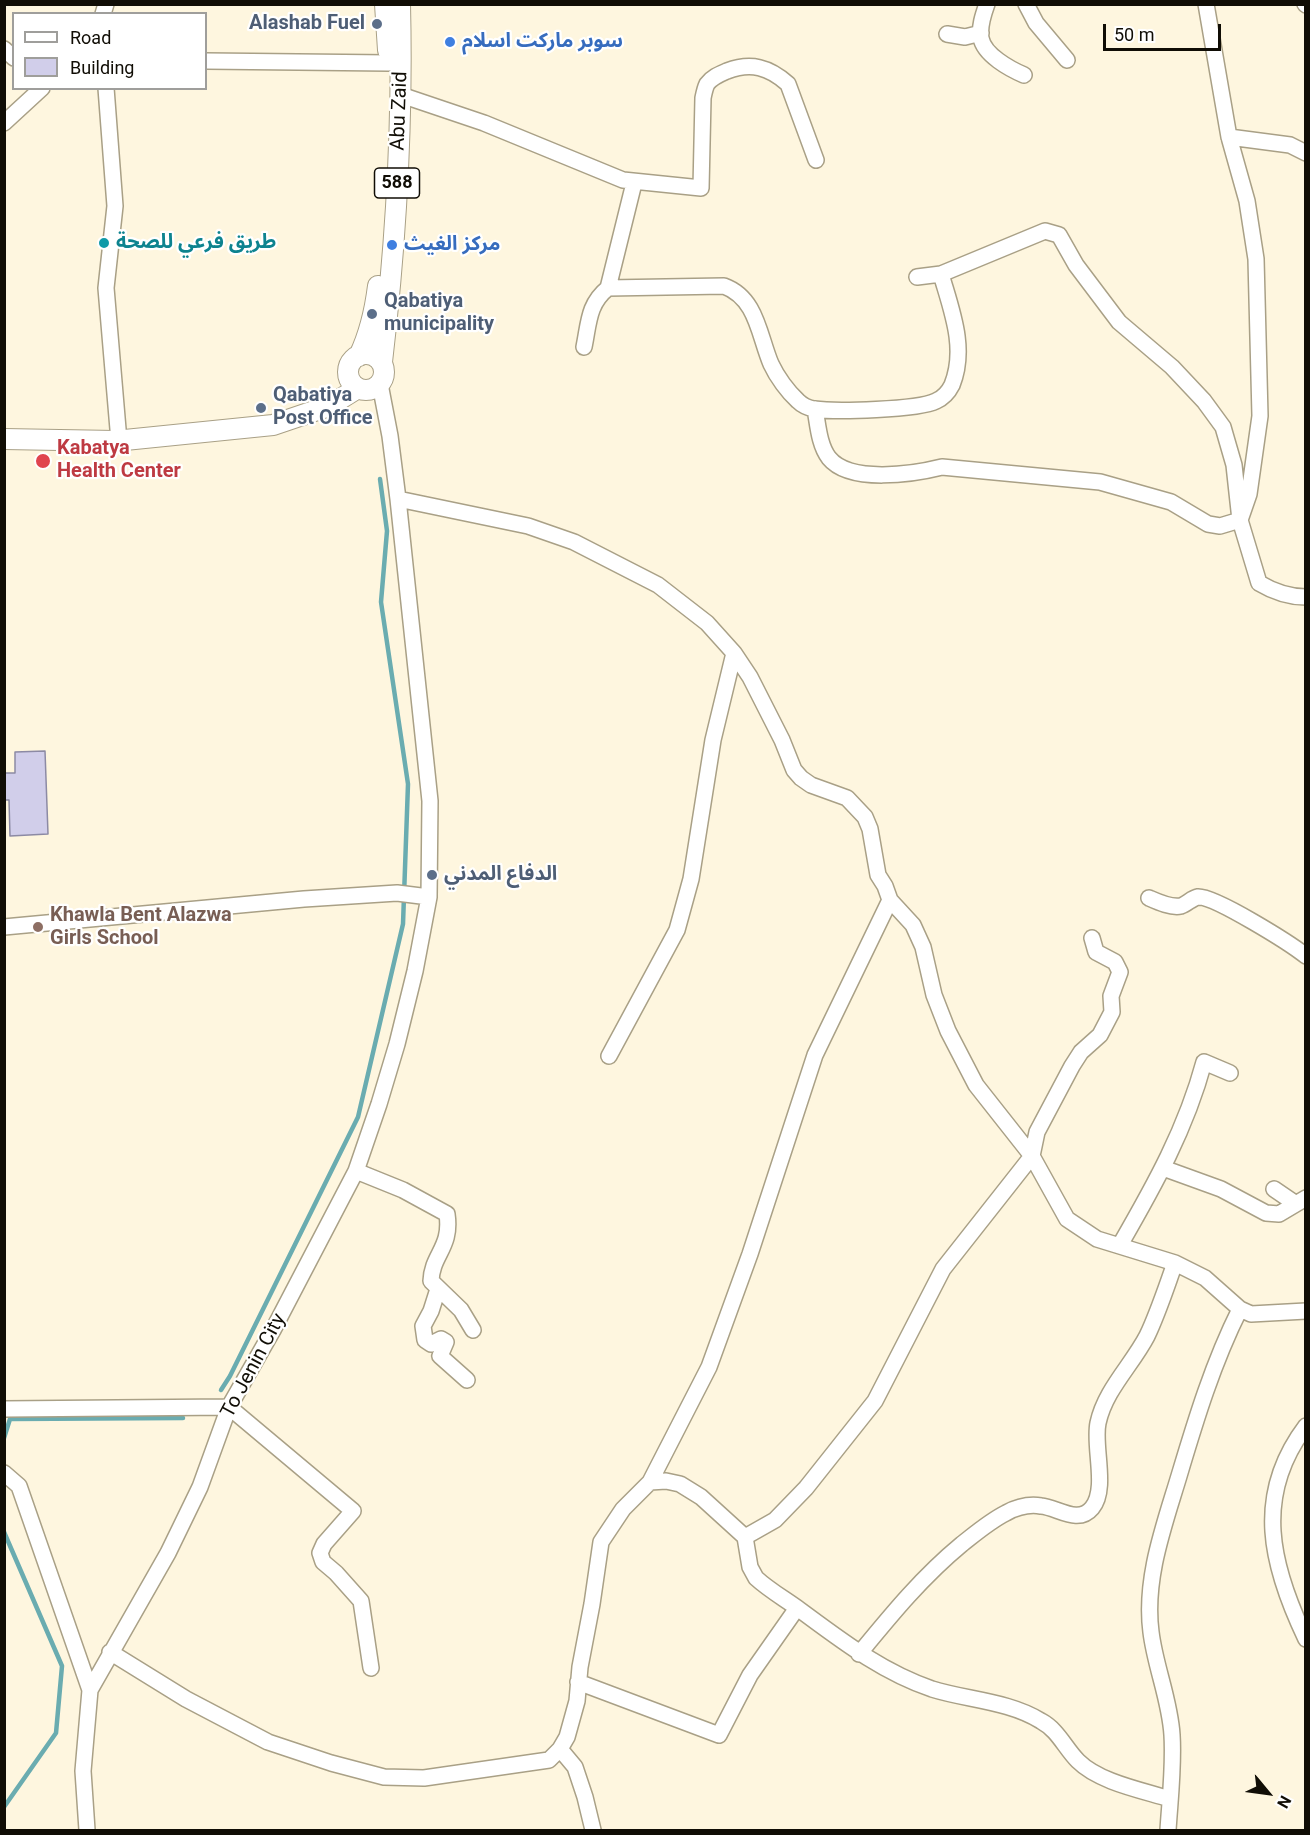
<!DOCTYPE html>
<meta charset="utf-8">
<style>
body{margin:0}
#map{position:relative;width:1310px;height:1835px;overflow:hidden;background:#fef6df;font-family:Roboto,sans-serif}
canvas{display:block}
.frame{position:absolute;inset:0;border:6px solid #100d05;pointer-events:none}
.legend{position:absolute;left:12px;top:12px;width:195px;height:78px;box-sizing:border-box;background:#fff;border:2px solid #9f9e9b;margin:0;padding:8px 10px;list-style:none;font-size:18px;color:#100d05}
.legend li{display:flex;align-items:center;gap:12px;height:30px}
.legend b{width:30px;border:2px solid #9f9e9b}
.north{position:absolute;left:1238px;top:1763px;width:60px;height:60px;-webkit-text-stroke:4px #fff;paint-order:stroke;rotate:119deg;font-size:16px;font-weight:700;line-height:24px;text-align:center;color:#100d05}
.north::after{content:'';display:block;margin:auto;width:21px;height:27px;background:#100d05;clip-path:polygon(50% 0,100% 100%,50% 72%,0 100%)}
.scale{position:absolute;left:1103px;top:24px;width:118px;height:27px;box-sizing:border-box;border:3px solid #100d05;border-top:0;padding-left:8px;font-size:18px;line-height:21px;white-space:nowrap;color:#100d05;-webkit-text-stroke:4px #fff;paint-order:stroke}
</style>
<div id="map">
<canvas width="1310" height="1835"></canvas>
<div class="frame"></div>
<ul class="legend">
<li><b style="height:8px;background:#fff"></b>Road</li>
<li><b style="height:16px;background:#d1ceea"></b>Building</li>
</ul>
<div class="north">N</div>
<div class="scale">50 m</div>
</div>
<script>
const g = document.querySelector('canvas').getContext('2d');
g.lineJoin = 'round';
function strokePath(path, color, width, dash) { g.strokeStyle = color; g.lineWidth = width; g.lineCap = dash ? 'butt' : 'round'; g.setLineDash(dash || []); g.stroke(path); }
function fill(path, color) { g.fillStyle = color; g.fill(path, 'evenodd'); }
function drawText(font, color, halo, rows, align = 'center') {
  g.font = font + ' Roboto,"Noto Sans Arabic",sans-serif'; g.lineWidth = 4.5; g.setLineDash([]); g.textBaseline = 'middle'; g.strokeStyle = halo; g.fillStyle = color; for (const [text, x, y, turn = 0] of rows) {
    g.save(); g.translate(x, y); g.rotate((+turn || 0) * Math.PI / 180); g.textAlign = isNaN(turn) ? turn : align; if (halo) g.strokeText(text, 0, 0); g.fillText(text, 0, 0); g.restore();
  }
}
strokePath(new Path2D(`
 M221,1390l9,-14 128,-259 45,-193 5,-140 -27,-182 6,-71 -7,-52
 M4,1438l6,-19 173,-1
 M4,1532l58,134 -6,67 -52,74`), '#6aacb0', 4.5);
const building = new Path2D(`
 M45,751l3,83 -38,2 -1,-36h-5v-27h11v-21z`);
fill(building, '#d1ceea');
strokePath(building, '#8c8aa4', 1.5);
const minor = new Path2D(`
 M987,4c-4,11 -8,23 -6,34 3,17 29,31 43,37
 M1026,4l10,19 31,37
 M1305,4l1,1
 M103,14l3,-10
 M947,34l18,3 16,-4
 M4,49l10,9
 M206,61l183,2
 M106,88l9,118 -9,82 13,153
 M401,95l83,28 139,57 78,8 2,-90c1,-5 2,-10 4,-14 5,-7 13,-10 20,-13 24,-9 42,-4 61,13l28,76
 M4,123l38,-35
 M1229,137l61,8 16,8
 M917,277l24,-3 104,-43 14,4 17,30 43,57 53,45 32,34 19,26 11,38 6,55 19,63c15,9 29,14 47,14
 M608,288l116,-2c33,12 35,50 47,78 6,13 17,28 27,37 4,4 11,7 16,8 21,3 104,1 122,-8 7,-3 13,-10 16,-16 15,-37 -1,-76 -11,-111
 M584,347c5,-24 4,-43 24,-59l26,-105
 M815,409c3,16 4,36 14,49 21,26 85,16 113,9l158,15 71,20 37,22 12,2 20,-6 9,-26 11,-78 -4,-157 -9,-58 -18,-64 -23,-133
 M398,499l130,27 46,16 84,43 49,38 27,30 16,24 32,63 12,30 7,8 10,7 36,13 18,19 5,12 8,46 7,11 5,14 23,25 10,22 11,48 14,36 28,54 56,71 35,63 30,20 78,24 30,15 35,31 11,5 55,-3
 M1149,898c9,4 22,10 32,8 6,-2 11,-8 17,-9 17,-1 93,47 108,59
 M4,927l300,-28 93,-6 32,4
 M609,1056l68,-126 14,-51 22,-139 21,-87
 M1163,1168l58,21 45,24 13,1 27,-16
 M356,1171l47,19 44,24c5,34 -15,40 -16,67l30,29 12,20
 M1274,1189l22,15
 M1120,1245c34,-59 66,-116 84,-183l26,11
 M438,1289l-7,22 -8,15 2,14 6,4 10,-5 5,3 -6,14 27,24
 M4,1409l225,-2 124,104 -29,33 -4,9 3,9 13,11 25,28 10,67
 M1306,1426c-53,70 -35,140 0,213
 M4,1473l15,13 71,204
 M650,1482l16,-1 14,3 21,13 44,40 5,30 6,11c13,12 29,21 44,32 42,31 82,62 132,79 35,11 77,12 109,32 17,9 24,27 37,40 21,21 63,29 92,38
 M745,1537l30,-17 31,-32 69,-87 68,-132 89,-113 5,-24 35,-66 9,-14 19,-17 12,-23 -1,-16 9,-24 -5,-10 -19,-10 -4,-14
 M110,1652l76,47 82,43 63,21 53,14 40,1 125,-18 11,-11 7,-12 10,-36 3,-34 12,-63 9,-62 22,-33 27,-27 59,-115 41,-113 65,-199 75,-155
 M859,1654c32,-39 63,-77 103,-110 14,-11 28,-23 44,-31 11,-6 23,-9 35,-7 16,1 37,19 51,2 16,-19 1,-62 6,-85 7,-33 34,-58 49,-87 11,-23 19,-48 28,-73
 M578,1682l141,53 31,-60 47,-67
 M560,1749l15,18 10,30 8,33
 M87,1830l-4,-59 7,-81 78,-137 32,-66 29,-80 44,-77 83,-159 23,-67 18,-60 18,-73 14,-74 1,-96 -32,-302 -8,-63 -10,-52
 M1168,1830c2,-31 6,-64 4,-95 -2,-35 -17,-69 -21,-103 -7,-53 13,-106 28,-156 17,-57 34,-113 61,-167`);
const major = new Path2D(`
 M385,4l3,46
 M348 372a18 18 0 1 1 36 0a18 18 0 1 1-36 0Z
 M359,356c11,-23 16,-46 19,-70
 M382,362c14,-119 21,-238 18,-358
 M4,439l111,2 158,-16 56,-19 29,-18`);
strokePath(minor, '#a9a086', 18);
strokePath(major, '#a9a086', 22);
strokePath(minor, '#fff', 15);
strokePath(major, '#fff', 20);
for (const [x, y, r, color] of [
 [377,24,6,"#5c6f8a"],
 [450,42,6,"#3f7fe0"],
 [104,243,6,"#0f9aa8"],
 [392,245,6,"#3f7fe0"],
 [372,314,6,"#5c6f8a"],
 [261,408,6,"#5c6f8a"],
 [43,461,8,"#e0444e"],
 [432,875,6,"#5c6f8a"],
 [38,927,6,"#8d6e63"]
]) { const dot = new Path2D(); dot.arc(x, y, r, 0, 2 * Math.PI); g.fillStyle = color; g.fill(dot); strokePath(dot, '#fff', 2); }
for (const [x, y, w] of [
 [397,183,45]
]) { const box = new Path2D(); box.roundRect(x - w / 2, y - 15, w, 30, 4.5); g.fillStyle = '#fff'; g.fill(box); strokePath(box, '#100d05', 1.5); }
drawText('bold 18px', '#100d05', null, [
 ["588",397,183]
]);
drawText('bold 20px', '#4e5e75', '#fff', [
 ["Alashab Fuel",365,24,"right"],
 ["Qabatiya",384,302],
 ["municipality",384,325],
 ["Qabatiya",273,396],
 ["Post Office",273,419],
 ["الدفاع المدني",444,875]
], 'left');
drawText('bold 20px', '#366cbe', '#fff', [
 ["سوبر ماركت اسلام",462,42],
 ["مركز الغيث",404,245]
], 'left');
drawText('20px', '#100d05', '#fff', [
 ["Abu Zaid",400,111,-88],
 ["To Jenin City",254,1366,-62]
]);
drawText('bold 20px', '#0d838f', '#fff', [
 ["طريق فرعي للصحة",116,243]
], 'left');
drawText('bold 20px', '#be3a42', '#fff', [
 ["Kabatya",57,449],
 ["Health Center",57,472]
], 'left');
drawText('bold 20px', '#785e54', '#fff', [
 ["Khawla Bent Alazwa",50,916],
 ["Girls School",50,939]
], 'left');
</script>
